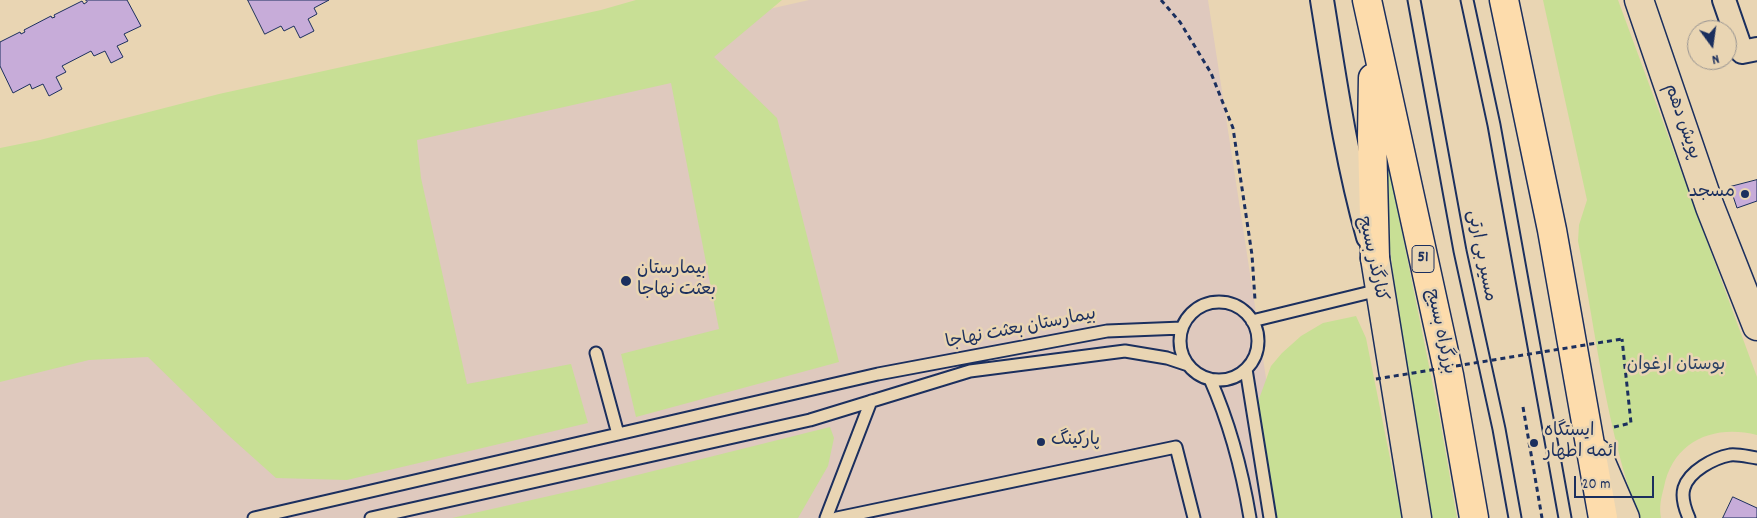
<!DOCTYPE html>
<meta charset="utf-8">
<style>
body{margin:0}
#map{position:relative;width:1757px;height:518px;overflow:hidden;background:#e9d5b3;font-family:Dekko,sans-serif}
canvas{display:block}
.north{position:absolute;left:1687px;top:20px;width:50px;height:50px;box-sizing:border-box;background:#e9d5b3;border:1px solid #979391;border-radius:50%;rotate:166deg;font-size:14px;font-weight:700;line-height:20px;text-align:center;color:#1b2f5e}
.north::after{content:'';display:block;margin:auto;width:18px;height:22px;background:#1b2f5e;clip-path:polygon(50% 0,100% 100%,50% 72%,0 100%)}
.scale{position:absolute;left:1574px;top:476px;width:80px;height:22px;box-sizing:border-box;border:2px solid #1b2f5e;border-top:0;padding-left:6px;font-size:15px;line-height:18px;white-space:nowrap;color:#1b2f5e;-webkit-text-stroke:4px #e9d5b3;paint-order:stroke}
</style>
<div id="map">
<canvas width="1757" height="518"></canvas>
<div class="north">N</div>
<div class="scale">20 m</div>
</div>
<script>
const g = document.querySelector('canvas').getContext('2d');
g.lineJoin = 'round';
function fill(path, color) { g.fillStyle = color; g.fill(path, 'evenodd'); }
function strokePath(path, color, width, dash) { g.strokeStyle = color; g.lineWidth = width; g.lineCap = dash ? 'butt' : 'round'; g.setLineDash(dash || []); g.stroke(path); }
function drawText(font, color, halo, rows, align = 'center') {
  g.font = font + ' Dekko,"Playpen Sans Arabic",sans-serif'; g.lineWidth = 5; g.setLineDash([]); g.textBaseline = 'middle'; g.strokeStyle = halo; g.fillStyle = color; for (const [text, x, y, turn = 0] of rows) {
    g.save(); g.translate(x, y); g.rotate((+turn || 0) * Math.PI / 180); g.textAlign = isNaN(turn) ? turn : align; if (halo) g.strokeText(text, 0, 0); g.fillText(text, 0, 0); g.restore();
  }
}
fill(new Path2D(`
 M809,0h399l58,378 27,140h-1293v-334z`), '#dfc9be');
fill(new Path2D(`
 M636,0h146l-68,57 63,61 62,244 -203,55 -15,-63 98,-25 -48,-246 -254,57 4,38 46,206 104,-20 17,59 -241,57 -71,-2 -48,-43 -80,-78 -59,3 -89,22v-234l40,-8 179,-46 382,-84z
 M1543,0h75l139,377v58c-43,-11 -84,6 -93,52 -3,11 -5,20 -3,31h-22c-33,-89 -43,-185 -61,-277l1,-16 8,-25z
 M1382,134l58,286 17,98h-30l-25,-175 -15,-118z
 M1356,316l10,22 36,180h-126l-19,-101 2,-18 12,-33 11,-13 19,-17 22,-13z
 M830,427l4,11 -6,28 -30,52h-346l137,-31z`), '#c8df95');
const building = new Path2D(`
 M86,0h41l14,26 -17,8 4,7 -11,5 6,11 -12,6 -6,-12 -11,5 -3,-5 -29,15 4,6 -10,5 6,12 -13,7 -6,-12 -11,5 -2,-5 -17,9 -13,-27v-24l20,-10 1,2 4,-2 -1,-2 27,-14 1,2 3,-1 -1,-2 28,-14 2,3 3,-2z
 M248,0h81l-15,8 3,6 -9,5 6,12 -14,7 -6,-12 -10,5 -3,-5 -16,8z
 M1757,180v21l-20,7 -7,-21z
 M1733,497l24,11v10h-34z`);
fill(building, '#c7acd9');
strokePath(building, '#1b2f5e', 1);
const lane = new Path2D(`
 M1414,0l46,251 39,178 16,89
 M1467,0l27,125 71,393
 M1180 341a39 39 0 1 1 78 0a39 39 0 1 1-78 0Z
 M1252,321l127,-31
 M596,353l22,81
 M1246,369l24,149
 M1210,379c20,45 32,91 40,139
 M254,518l624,-144 229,-43 75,-3
 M371,518l439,-98 160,-49 155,-20 42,7 21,7
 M826,518l45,-117
 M837,518l339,-71 18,71
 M1689,518c-4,-9 -8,-20 -5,-30 5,-17 30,-30 46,-33 8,-1 19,2 27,3`);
const street = new Path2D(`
 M1322,0c13,80 24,159 46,237
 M1724,0l18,52 15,-3`);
const secondary = new Path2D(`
 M1639,0l71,207 47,119
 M1375,258l42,260
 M1597,453l28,65`);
const highway = new Path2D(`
 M1367,0l82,375 25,143
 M1504,0l48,230 51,288
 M1373,78l-1,59 3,121`);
strokePath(lane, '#1b2f5e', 15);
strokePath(street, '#1b2f5e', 26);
strokePath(secondary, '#1b2f5e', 31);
strokePath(highway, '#1b2f5e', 31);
strokePath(new Path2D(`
 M1161,0l19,22 31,51 22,55 19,127 3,45
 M1523,407l19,111
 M1614,427l17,-4 -9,-84`), '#1b2f5e', 3, [5, 4]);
strokePath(lane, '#e9d5b3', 11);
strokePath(street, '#e9d5b3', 22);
strokePath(secondary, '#e9d5b3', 28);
strokePath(highway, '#fddcac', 28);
strokePath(new Path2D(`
 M1376,379l246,-40`), '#1b2f5e', 3, [5, 4]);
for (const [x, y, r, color] of [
 [1745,194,5,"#1b2f5e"],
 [626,281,6,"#1b2f5e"],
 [1041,442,5,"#1b2f5e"],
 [1534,443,5,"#1b2f5e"]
]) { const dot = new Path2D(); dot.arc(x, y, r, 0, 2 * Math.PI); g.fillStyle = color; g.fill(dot); strokePath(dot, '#e9d5b3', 2); }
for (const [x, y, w] of [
 [1423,259,22]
]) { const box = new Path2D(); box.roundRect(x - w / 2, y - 13.5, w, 27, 4); g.fillStyle = '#e9d5b3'; g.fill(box); strokePath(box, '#1b2f5e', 1); }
drawText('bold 16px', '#1b2f5e', null, [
 ["51",1423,259]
]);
drawText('18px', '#1b2f5e', '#e9d5b3', [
 ["پویش دهم",1681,122,71],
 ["مسیر بی ارتی",1480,256,79],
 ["کنارگذر بسیج",1371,259,78],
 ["بیمارستان بعثت نهاجا",1021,330,-11],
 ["بزرگراه بسیج",1439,332,78]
]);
drawText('18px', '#1b2f5e', '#e9d5b3', [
 ["مسجد",1735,194,"right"],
 ["بیمارستان",637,271],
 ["بعثت نهاجا",637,292],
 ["ایستگاه",1544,433],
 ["ائمه اطهار",1544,454],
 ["پارکینگ",1051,442]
], 'left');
drawText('18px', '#2c4164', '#e9d5b3', [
 ["بوستان ارغوان",1676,367]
]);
</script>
